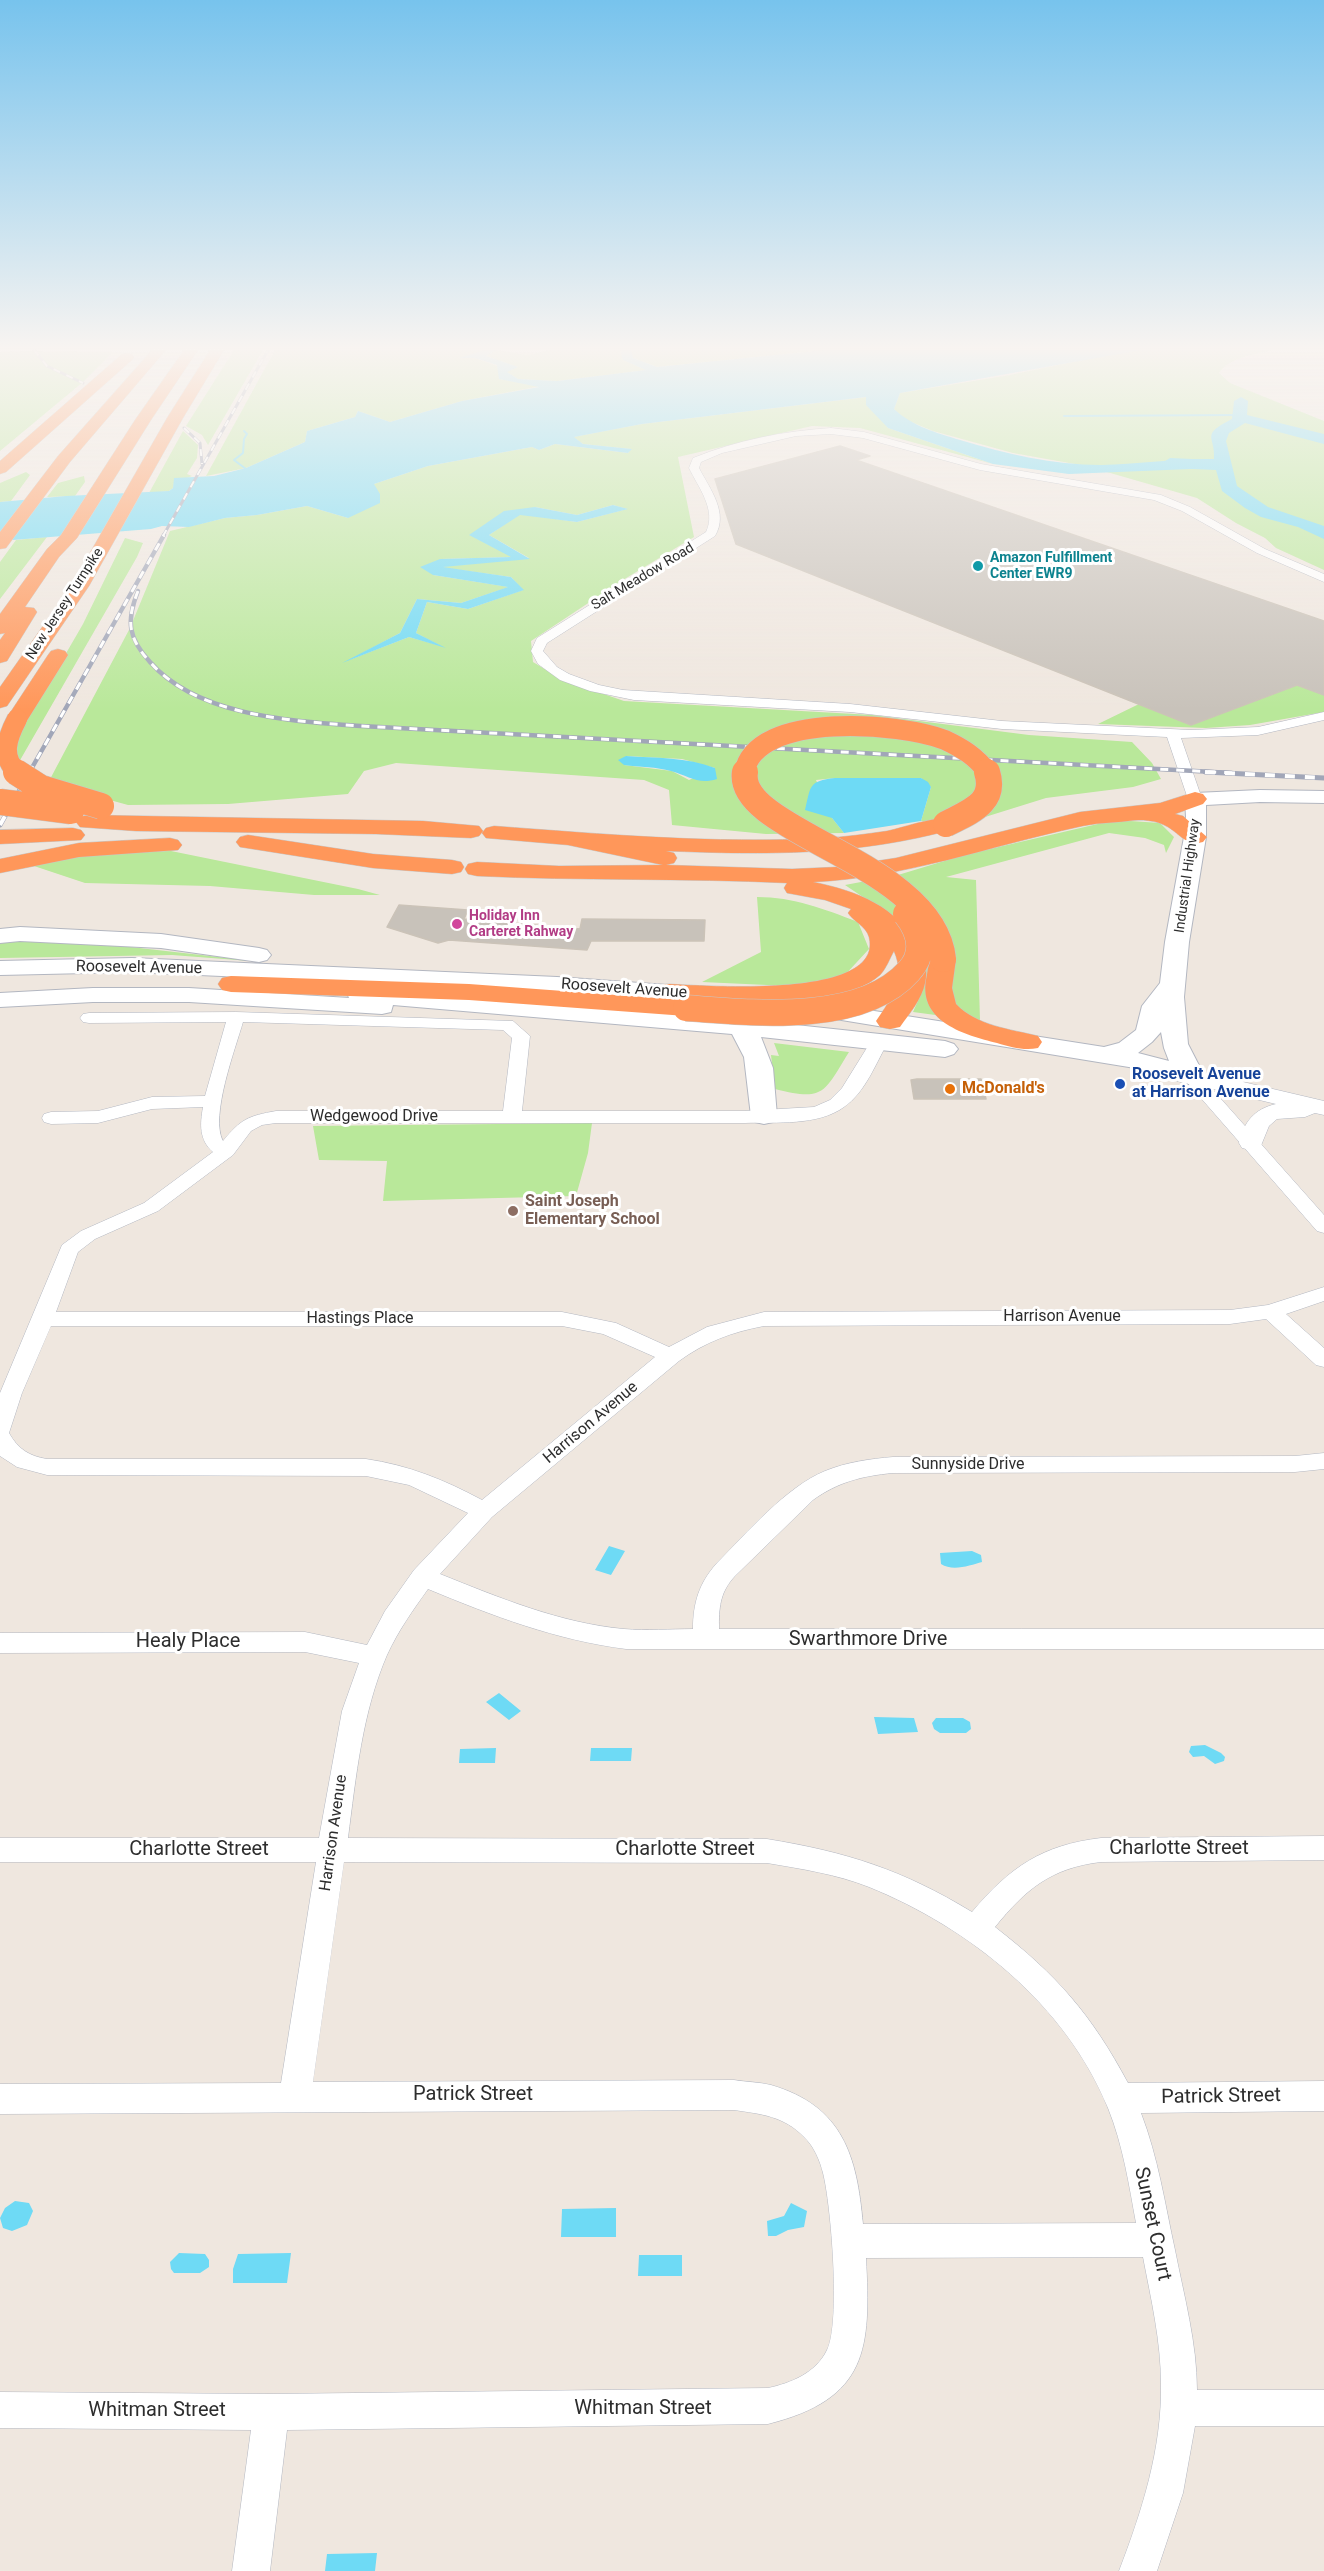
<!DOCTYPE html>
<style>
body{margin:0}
canvas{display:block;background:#efe7df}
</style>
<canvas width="1324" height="2571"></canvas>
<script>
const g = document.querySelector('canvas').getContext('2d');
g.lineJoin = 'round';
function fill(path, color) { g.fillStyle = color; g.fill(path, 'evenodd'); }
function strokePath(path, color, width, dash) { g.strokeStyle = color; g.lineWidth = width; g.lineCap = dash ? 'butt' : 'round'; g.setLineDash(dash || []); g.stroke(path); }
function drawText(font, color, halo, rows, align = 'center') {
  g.font = font + ' Roboto,sans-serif'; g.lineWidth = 6; g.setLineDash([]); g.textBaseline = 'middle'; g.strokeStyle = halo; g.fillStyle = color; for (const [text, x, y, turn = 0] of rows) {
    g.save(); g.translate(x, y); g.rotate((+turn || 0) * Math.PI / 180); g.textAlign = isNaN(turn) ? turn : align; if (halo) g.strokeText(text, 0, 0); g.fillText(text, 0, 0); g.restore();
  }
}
fill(new Path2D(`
 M234,350h29l-55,95 -6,-10 -16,-9z
 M275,350h210l-23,8h13l22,8 3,13 41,7 -79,15 -72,21 -32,-11 -3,6 -48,14 -2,11 -59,26 -40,8z
 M496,350l32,5 22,-5h70l3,10 24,10 -90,11 -39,-2 -12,-7 11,-5 -31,-11z
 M630,350h195l-168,17 -24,-9z
 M1131,350h141c-18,5 -42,7 -53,23l11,10 94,38v149l-48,-22 -11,-10 -29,-15 -39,-25 -111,-32 -73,-13 -80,-22 -29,-12 -10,-10 6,-16 110,-18z
 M25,351l88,1 -30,30 -83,69v-99z
 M867,397l21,31 105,36 -133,-36 -48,-2 -134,31 16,80 -71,43 -92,61 2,21 30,18 61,21 248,14 157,20 103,7 20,21 9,16 -28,8 -87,11 -77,24 -48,-1 10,-34 -10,-9h-86l-19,2 16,38 12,15 -78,1 -94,-9 -3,-35 -25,-10 -248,-17 -32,8 -16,23 -120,10 -100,1 -80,-22 82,-155 40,-97 55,-13 32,-3 50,-9 41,12 26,-34 54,-18 104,-19 7,3 16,-6 73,9 3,-4 -48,-5 -10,-7 69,-13zM613,505l14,4 -50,13 -57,-8 -31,21 40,23 -90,9 72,10 12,13 -55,19 -41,-7 -11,31 25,13 -32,-9 -60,23 51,-27 17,-34 44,4 48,-16 -76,-12 7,-16 73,-2 -43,-22 65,-28 42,8zM626,756l56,3 33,9 -26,12 -17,-9 -48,-6z
 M183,431l15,14 -1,13 -10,16 5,2 -18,7 -1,5 -4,3 -20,2z
 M26,472l4,3 -19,26 -11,1v-19z
 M84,476l1,6 -10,14 -28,1 11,-14z
 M47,537l-47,62v-37l16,-22z
 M125,538l18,5 -6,14 -118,205 -5,-19 69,-119z
 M1297,685l27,10v17l-74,13 -44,3 -108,-4 41,-20 52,21z
 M1115,820l45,3 14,14 -8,16 -2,-8 -19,-7 -36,-5 -163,44 30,3 4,141 -67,-9 10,-23 -17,-63 -61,-41 53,-10 66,-20z
 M171,851l187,38 22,6h-66l-104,-9 -125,-3 -57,-19 78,-12z
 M757,897c37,0 67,12 101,25l11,27 -25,27 -55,10 -87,-4 59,-30z
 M42,937l221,25 -91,-7 -172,3v-15z
 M774,1043l75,9c-25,40 -24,50 -74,37l-4,-34 8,1z
 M592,1123l-4,30 -12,43 -193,5 4,-40 -68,-1 -6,-34z`), '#b9e89a');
fill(new Path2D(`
 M485,350h11l-10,6 32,11 -11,5 11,7 39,2 89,-11 -23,-10 -3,-10h11l2,8 24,9 168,-17h316l-241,43 -6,16c18,17 43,24 66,31 46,14 93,25 141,25 38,-1 76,-7 115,-6l-1,9 -146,6 -76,-10 -105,-36 -22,-23v-8l-224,27 -68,13 9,7 49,5 -4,4 -73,-9 -16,6 -7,-3 -104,19 -54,18 6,10v9l-32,15 -41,-12 -50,9 -32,3 -36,9 -27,-1 -11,3 -151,12v-39l66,-6 103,-5 4,-3 1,-10 40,-2 32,-8 59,-26 2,-11 48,-14 3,-6 32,11 72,-21 77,-14 -40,-8 -2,-14 -22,-7h-16z
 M613,505l15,4 -51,13 -57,-7 -31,20 41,24 -87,8 68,10 13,13 -56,19 -41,-7 -11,31 30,15 -37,-11 -67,26 58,-30 17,-34 44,4 47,-16 -75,-12 -13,-8 20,-8 71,-2 -42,-22 35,-24 31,-4 42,8z
 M626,756c30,2 61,1 89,12l2,11c-19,6 -28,-3 -46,-8 -14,-4 -32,-4 -47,-6l-6,-5z
 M835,778h86l7,4 3,5 -10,34 -77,12 -12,-15 -27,-8c6,-24 3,-29 30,-32z
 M609,1546l16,5 -14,24 -16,-5z
 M972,1551l9,4 1,7c-11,3 -29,10 -41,2l-1,-11z
 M499,1693l22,18 -12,9 -23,-18z
 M874,1717l40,1 4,14 -40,2z
 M936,1718h27l7,4 1,7 -5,4h-26l-6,-4 -2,-6z
 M1205,1745l16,8 4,4 -1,4 -9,3 -11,-8 -11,1 -4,-5 2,-6z
 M496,1748l-1,15h-36l1,-14z
 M591,1748h41l-1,13h-41z
 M15,2201l14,2 4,8 -6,14 -15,6 -9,-3 -3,-10 5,-10z
 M791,2203l16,8 -3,16 -16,3 -12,6h-8l-1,-15 17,-5z
 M616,2208v29h-55l1,-28z
 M179,2253l26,1 4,6v7l-9,6h-26l-3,-4 -1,-7z
 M291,2253l-4,30h-54v-14l5,-15z
 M639,2255h43v21h-44z
 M377,2553l-2,18h-50l2,-17z`), '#6edaf5');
strokePath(new Path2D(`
 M1064,416l175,-1
 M244,431l3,3 -3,5 -1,14 -9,7 12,9 6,1`), '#6edaf5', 2);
fill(new Path2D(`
 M1241,397l7,4 -1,14 77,19v10l-79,-21 -16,10 -3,8 11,45 31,21 56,19v13l-26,-12 -37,-10 -16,-9 -23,-17 -6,-21 -46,-2 -8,-5 8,-5 44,2c2,-25 -15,-24 18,-41l2,-18z`), '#6edaf5');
const building = new Path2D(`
 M840,446l30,10 -14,4 468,161v74l-27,-10 -106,40 -455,-181 -21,-65z
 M399,905l69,5 -4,9 116,10 2,-10 123,1 -1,21h-113l-4,9 -138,-10 -11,3 -51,-16z
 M917,1079h64l5,20h-72l-3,-19z`);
fill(building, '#c8c2ba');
strokePath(building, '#cbc3b8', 1.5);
const minor = new Path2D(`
 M831,428l33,4 117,32 180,31 29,12 75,42 59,25v8l-67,-29 -75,-42 -28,-11 -174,-30 -117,-32 -32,-4 -35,2 -74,17 -21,9 -2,6c11,21 30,45 16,68l-168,107 -4,8 14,16 12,7 30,11 24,5 227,14 152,17 189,9 67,-3 66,-15v8l-66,15 -77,3 21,61 -7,4 -7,-4 -21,-62 -165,-8 -152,-17 -216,-12 -44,-9 -30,-11 -22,-16 -7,-13 6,-13 169,-106c11,-22 -8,-45 -17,-64l4,-10c44,-18 91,-27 138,-30z
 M236,1012l277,9 17,15 -8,75h223l69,-4 16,-7 12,-12 31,-50h12l3,4c-12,21 -23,51 -44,65 -26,19 -68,15 -99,16h-469l-14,2 -11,6 -18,24 -75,56 -63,28 -17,13 -22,60h506l54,11 53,24 38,-20 57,-15 466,-2 38,-5 56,-18v14l-38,13 38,34v19l-8,-2 -50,-46 -36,5 -466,2c-32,6 -59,16 -85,35l-187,156 -52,57c60,24 120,49 184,55 23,2 46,0 69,0 0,-26 6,-46 24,-66 30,-30 69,-76 108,-92 22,-9 45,-12 68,-14l402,-1 29,-3v16l-29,3 -402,1c-31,3 -55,9 -80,27l-78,76c-14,15 -16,29 -16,49v4h605v20h-698c-70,-9 -133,-33 -198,-60 -15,21 -30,42 -41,66 -25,58 -31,122 -39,183l419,1c80,13 136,31 205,73 38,-45 70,-67 129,-74l223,-2v24l-223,2c-50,6 -75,27 -106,65 62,48 96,87 133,156l196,-2v30l-183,2c17,44 24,91 34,137 9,46 22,93 22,140h127v36h-129l-12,67 -26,78h-38c23,-60 43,-122 42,-187 0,-43 -10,-85 -18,-127l-277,1c5,91 2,141 -98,166l-481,6 -17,141h-38l19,-141 -251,-2v-36l271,2 497,-6c23,-5 48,-15 59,-38 14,-27 4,-146 -4,-177 -3,-12 -9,-27 -19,-36 -20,-21 -43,-23 -70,-27l-734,4v-30l281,-1 35,-221h-316v-24h319l23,-127 17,-48 -54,-11 -305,1v-20l305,-1 62,13 18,-34 29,-41 54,-57 -59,-28 -43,-9 -319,-1 -30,-8 -17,-11v-63l62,-148 19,-14 63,-28 69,-51c-14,-12 -13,-28 -10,-45l-51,2 -54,14 -47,1 -7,-2 -2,-4 2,-4 7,-2 47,-1 54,-14 53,-1 21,-74 -137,1 -6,-1 -3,-4 3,-4 6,-1zM243,1022l260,8 9,8 -9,73h-227c-28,5 -35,8 -53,30 -13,-25 12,-91 20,-119zM51,1326h511l41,8 52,23 -173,143c-37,-20 -74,-35 -116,-41h-319c-18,-3 -29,-10 -38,-26l13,-40zM344,1862l423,1c35,6 69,11 102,24 101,41 197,118 239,221 15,37 21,77 28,115l-273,1c-6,-68 -20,-118 -92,-139 -12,-3 -25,-3 -37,-5l-421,2z
 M1192,1072l6,1 126,142v18l-7,-2 -131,-150 -3,-4 3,-4z`);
const tertiary = new Path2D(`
 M1192,1070l132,31v14l-9,-2 -10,4 -28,2 -8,7 -9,22 -9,2 -9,-2 -3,-5c5,-21 15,-34 37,-39l-92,-22 -4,-5 4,-5z`);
const secondary = new Path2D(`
 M1260,790l64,1v12l-64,-1 -54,3v32l-17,105 -5,55 4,47 17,33 -4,6 -9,2 -51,-16 -324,-53 -9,-2 -3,-5 3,-5 9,-2 287,45 15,-4 17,-13 6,-24 18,-23 5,-41 19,-105 2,-20 -1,-18 3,-4 7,-2zM1161,1032l3,16 5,13 -31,-8 14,-11z
 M20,927l141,7 98,14 8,2 4,5 -4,5 -8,2 -98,-14 -141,-7 -20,2v-14z
 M132,958l425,19 138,10 9,2 3,5 -3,5 -9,2 -138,-10 -425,-19 -132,3v-14z
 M93,988h96l160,10 -1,-3 3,-5 9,-2 380,31 205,22 9,3 4,5 -4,5 -9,3 -184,-20 12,31 4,48 -4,6 -9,2 -9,-2 -4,-6 -7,-59 -12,-23 -339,-29 -2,7 -9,2 -193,-12h-96l-93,5v-14z`);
const motorway = new Path2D(`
 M152,350h14l-96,112 -64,86 -6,1v-17l58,-76z
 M184,350h14l-47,70 -74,118 -18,19 -34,50 9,1 3,4 -30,49 -7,2v-23l5,-7 -5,1v-20l47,-65 14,-14 74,-115z
 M210,350h14l-41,68 -94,168 -82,120 -7,2v-21l71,-101 96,-168z
 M127,353l5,1 2,3 -2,3 -126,112 -6,2v-13l122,-107z
 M58,649l7,2 3,4 -40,64 -3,5 -8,1 -8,-1 -3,-5 42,-64 3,-4z
 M1195,792l8,2 4,5 -4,5 -28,10 8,2 24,21 -4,5c-17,4 -22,-7 -35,-15 -12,-7 -27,-8 -40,-6 -17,2 -34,2 -50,6 -88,19 -174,51 -265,55 44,9 84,24 106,66 6,11 9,23 6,35 -3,16 -16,31 -25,44l-10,2 -10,-2 -4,-6c16,-23 30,-42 18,-70 -4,7 -8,18 -14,24 -37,34 -141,28 -188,26l4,1 4,6 -4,6 -10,2 -217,-16 -238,-8 -9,-2 -4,-6 4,-6 9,-2 238,8 188,14 -4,-6 4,-6 10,-2c32,1 218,17 202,-47 -3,-11 -15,-15 -21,-24l3,-4 -26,-9 -38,-7 -3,-5 3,-5c-103,-5 -207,-2 -310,-7l-9,-2 -3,-5 3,-5 9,-2 82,4 104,-1 -95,-20 -82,-7 -4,-5 4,-5 8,-2c109,8 220,18 330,12 21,-1 42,-4 63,-7 19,-4 50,-16 67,-12l4,5 -4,5c-97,27 -188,26 -288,22l8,2 3,5 -3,5 -8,2 126,4 45,-2 59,-9 184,-46 80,-9z
 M88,815l335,6 56,5 4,5 -4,5 -8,2 -95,-4 -240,-3 -56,-4 -4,-5 4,-5z
 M73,828l8,2 4,5 -4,5 -81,4v-14z
 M248,835l125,19 79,6 9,2 3,5 -3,5 -9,2 -79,-6 -133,-21 -4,-5 4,-5z
 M170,838l8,2 4,5 -4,5 -99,7 -79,16v-14l79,-16z
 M943,951l9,2 4,6 -4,29 4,16c21,22 54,25 82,32l4,6 -4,6c-14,3 -27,-1 -41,-5 -32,-8 -78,-21 -71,-63 2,-9 2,-19 8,-27z`);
strokePath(minor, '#b3b7c1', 1);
strokePath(tertiary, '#b3b7c1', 1);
strokePath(secondary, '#b3b7c1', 2);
strokePath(motorway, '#c8c8c8', 1);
fill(minor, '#fff');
fill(tertiary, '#fff');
fill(secondary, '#fff');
fill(motorway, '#ff975a');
const railFar2 = new Path2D(`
 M34,350l13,16 36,17
 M184,428l16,15 2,21
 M163,536l105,-186`);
const railFar1 = new Path2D(`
 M138,591c-12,30 -10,47 12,71 48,55 143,59 211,64l871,47
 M29,773l135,-238`);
const rail = new Path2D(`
 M1205,772l119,6
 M0,825l30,-53`);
strokePath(railFar2, '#a1a6b8', 3);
strokePath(railFar1, '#a1a6b8', 4.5);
strokePath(rail, '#a1a6b8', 5);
strokePath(railFar2, '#fff', 2, [7]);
strokePath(railFar1, '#fff', 3, [8]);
strokePath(rail, '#fff', 4, [10]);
const motorwayBridgeFar1 = new Path2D(`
 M17,719c-10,19 -17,38 1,54
 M744,773c11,-63 158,-50 201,-33 17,8 32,17 43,33`);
const motorwayBridge = new Path2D(`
 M16,772l25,16 60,18
 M745,772c-10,60 188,90 198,187
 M0,802l71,9
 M946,824c23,-12 51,-21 41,-52
 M686,1008c66,5 175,17 223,-37 17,-18 11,-39 -3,-57`);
strokePath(motorwayBridgeFar1, '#c8c8c8', 21, []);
strokePath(motorwayBridge, '#c8c8c8', 27, []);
strokePath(motorwayBridgeFar1, '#ff975a', 20);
strokePath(motorwayBridge, '#ff975a', 26);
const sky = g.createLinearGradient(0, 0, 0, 710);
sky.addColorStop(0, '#77c3ed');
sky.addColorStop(0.49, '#f8f4f1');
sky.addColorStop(1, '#f8f4f100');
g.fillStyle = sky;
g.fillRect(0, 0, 1324, 710);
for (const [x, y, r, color] of [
 [978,566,6,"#0f9aa8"],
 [457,924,6,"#d1479c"],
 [1120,1084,6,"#1a4fb4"],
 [950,1089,6,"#e8710a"],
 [513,1211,6,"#8d6e63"]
]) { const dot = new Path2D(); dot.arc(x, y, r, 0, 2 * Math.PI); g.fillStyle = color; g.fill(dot); strokePath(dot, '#fff', 2); }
drawText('bold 14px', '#0d838f', '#fff', [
 ["Amazon Fulfillment",990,558],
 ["Center EWR9",990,574]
], 'left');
drawText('14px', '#2d2d2d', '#fff', [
 ["Salt Meadow Road",643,577,-31],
 ["New Jersey Turnpike",65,604,-57],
 ["Industrial Highway",1188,876,-82]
]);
drawText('bold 14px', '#b23c85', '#fff', [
 ["Holiday Inn",469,916],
 ["Carteret Rahway",469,932]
], 'left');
drawText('16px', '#2d2d2d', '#fff', [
 ["Roosevelt Avenue",139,968,1],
 ["Roosevelt Avenue",624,989,4],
 ["Wedgewood Drive",374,1117],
 ["Harrison Avenue",1062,1317],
 ["Hastings Place",360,1319],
 ["Harrison Avenue",591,1423,-40],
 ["Sunnyside Drive",968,1465],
 ["Harrison Avenue",334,1833,-82]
]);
drawText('bold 16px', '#164399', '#fff', [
 ["Roosevelt Avenue",1132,1075],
 ["at Harrison Avenue",1132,1093]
], 'left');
drawText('bold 16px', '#c56008', '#fff', [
 ["McDonald's",962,1089]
], 'left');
drawText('bold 16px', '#785e54', '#fff', [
 ["Saint Joseph",525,1202],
 ["Elementary School",525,1220]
], 'left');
drawText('20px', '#2d2d2d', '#fff', [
 ["Swarthmore Drive",868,1640],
 ["Healy Place",188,1642],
 ["Charlotte Street",1179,1849],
 ["Charlotte Street",199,1850],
 ["Charlotte Street",685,1850],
 ["Patrick Street",473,2095],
 ["Patrick Street",1221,2097,-1],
 ["Sunset Court",1152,2224,78],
 ["Whitman Street",643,2409],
 ["Whitman Street",157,2411]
]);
</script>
